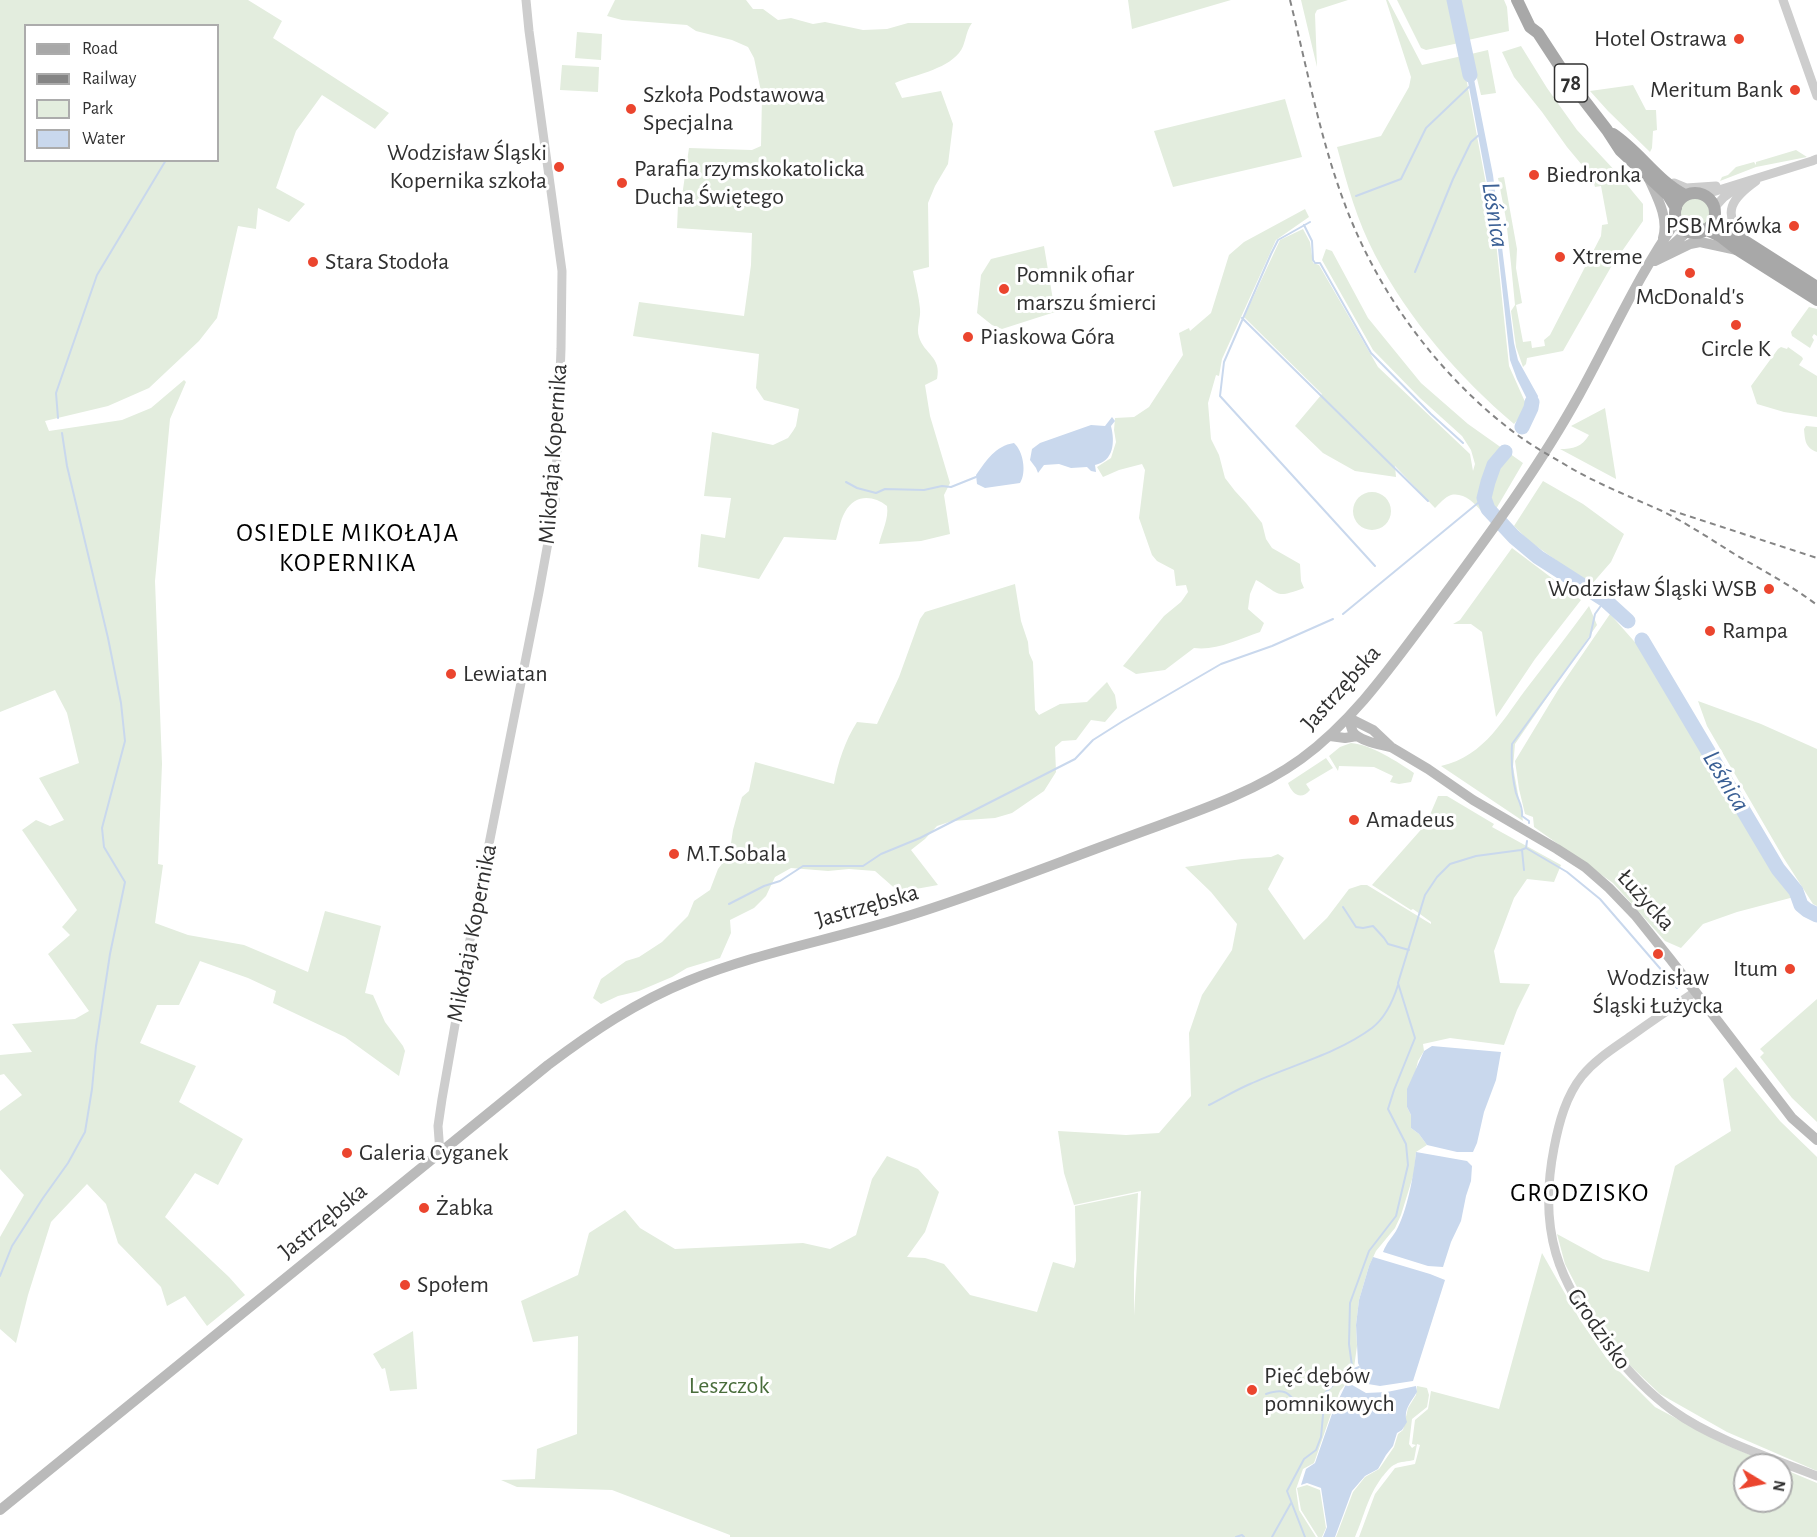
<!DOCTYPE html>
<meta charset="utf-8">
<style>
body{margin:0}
#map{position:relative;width:1817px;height:1537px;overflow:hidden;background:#fff;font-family:"Alegreya Sans",sans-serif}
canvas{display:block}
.legend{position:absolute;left:24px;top:24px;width:195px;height:138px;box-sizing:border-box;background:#fff;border:2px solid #acacac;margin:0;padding:8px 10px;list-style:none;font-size:18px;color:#303030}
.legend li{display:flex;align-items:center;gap:12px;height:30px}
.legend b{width:30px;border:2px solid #acacac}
.north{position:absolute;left:1733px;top:1453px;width:60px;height:60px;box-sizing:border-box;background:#fff;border:2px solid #acacac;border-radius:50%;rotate:100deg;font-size:16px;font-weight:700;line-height:24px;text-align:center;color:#303030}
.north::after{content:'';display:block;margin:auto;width:21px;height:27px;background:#eb452e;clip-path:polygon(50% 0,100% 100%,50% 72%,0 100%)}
</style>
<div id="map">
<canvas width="1817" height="1537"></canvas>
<ul class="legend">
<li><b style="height:8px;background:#a8a8a8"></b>Road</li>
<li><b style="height:8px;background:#858585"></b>Railway</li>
<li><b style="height:16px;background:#e3edde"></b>Park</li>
<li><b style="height:16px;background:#c9d8ed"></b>Water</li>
</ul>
<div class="north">N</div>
</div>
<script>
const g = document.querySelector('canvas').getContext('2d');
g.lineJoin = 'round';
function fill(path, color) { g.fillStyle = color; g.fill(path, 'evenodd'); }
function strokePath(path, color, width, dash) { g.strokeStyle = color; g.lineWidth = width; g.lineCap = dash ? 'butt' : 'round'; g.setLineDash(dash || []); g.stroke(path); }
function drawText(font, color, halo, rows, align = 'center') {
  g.font = font + ' "Alegreya Sans",sans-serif'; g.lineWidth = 6; g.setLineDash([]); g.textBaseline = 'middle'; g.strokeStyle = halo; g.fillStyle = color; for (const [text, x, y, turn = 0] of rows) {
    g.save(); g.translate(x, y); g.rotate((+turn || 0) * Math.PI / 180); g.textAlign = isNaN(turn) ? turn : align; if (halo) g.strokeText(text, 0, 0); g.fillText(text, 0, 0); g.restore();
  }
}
fill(new Path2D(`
 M0,0h248l34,21 -9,17 116,75 -14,16 -53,-34 -26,36 -20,57 29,16 -16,18 -31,-14 -2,21 -18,-3 -21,92 -18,23 -50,47 -41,18 -63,15 4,10 73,-11 29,-12 33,-28 2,2 -16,37 -15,162 7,183 -4,100 5,1 -8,58 33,12 56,10 64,27 17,-61 56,15 -16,67 8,2 12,27 18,24 2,5 -6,25 -54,-39 -72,-34 3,-12 -28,-13 -48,-17 -21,44h-22l-17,38 56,23 -17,36 64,37 -25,46 -23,-12 -30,44 64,60 16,18 -38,31 -22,-30 -18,10 -6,-19 -43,-44 -12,-39 -19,-20 -36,38 -23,73 -12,48 -16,-14v-92l24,-42 -24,-26v-58l22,-16 -18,-21 -4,1v-20l32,-3 -20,-28 63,-5 14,-8 -41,-57 22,-19 -8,-8 15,-17 -55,-80 14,-10 14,6 14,-6 -25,-42 40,-15 -12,-50 -12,-23 -55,22zM26,26h192v134h-192z
 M615,0h131l7,9h10l15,11 13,-2 22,6 12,-2 38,8 24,-1 21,-6h64c-7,9 -6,22 -13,30 -14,17 -45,22 -64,30l7,15 39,-7 12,33 -5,40 -13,22 -7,17 1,64 -16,4c2,12 6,25 7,38 1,9 -4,19 -1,28 5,17 23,20 18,42l-12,6 5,31 20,67 -6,12 6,39 -29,7 -42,3c3,-13 10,-25 8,-38 -14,-11 -32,-12 -42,6 -5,8 -6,19 -9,28l-52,-3 -25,42 -61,-12 3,-33 24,4 6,-40 -27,-2 8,-64 61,13 15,-7 5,-7 3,-5 3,-17 -35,-9 -8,-12 3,-34 -126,-18 6,-34 105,14 7,-51 1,-32 -75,-5 1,-24 3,-1 8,-55 63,2 9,-4 1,-50 -8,-38 -6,-11 -16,-7 -36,-9 -9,-6 -65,-5 -15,-4z
 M1128,0h103l-99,29z
 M1301,0h47l-31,10 -2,4 2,53z
 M1386,0h2l34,65 40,-9 33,176 14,134 17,38 -5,12 -7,8c-55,-47 -105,-104 -139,-169 -18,-34 -28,-71 -38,-108l44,-11 28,-49 2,-10z
 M1397,0h53l9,43 -33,7 -5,-2z
 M1458,0h46l3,7 2,24 -41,9z
 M577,32l25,2 -1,26 -26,-2z
 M1521,46l26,42 30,42 41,44 25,30v17l-32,46 -48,84 -36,7 -1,6 -3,3 -7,-20 -5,-36 4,-6 -4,-41 -5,-45 -8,-41 6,-1 13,72 -1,19 6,35 -6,2 7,37 8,-1 1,7 13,-2 -1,-6 6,-5 51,-99 1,-11 6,-1 -7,-38 -6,1 -3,-10 -25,-30 -25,-35 -28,-35 -12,-25z
 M1488,50l8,43 -14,2h-1l-10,-41z
 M562,65l37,2 -1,25 -38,-2z
 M1633,85l13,25h10l1,20 -4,1 -1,17 -2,4 -42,-41 -18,-20z
 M1285,99l17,58 -129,30 -19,-56z
 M1796,150l11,7 -51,10 -36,14 2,-4 6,-2 8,-8 18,-5 2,3v-3z
 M1679 213a16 16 0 1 1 32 0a16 16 0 1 1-32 0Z
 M1305,209l4,8 -33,23 -54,119 -3,17 -3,-1 -8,28 3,36 8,16 6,23 10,13 11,12 16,20 4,16 6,9 28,16 1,17 3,7c-30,11 -23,6 -48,-8l-6,14 -2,15 16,14 -4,9c-21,7 -44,19 -66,16l-29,22 -29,4 -13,-8 41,-50 17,-14 7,-10 -2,-7 -10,1 -2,-16 -17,-9 -5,-6 -13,-37 6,-48 -3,-6 -23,6 -16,7 -6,-10 14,-9 5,-16 -2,-12 1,-12 19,-1 15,-10 34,-52 -4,-22 10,-5 1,3 21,-18 18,-58 15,-13z
 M1303,229l7,13 3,21 6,2 59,102 92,87 3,17 2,-7 -4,-14 -9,-14 -42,-38 -47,-48 -51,-90 4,-11 6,2 36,67 53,65 47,41 55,39 -27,46 -15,2c-6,-8 -18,-19 -30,-16 -6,2 -12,9 -16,13l-40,-42 1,11 -41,-6 -32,-18 -28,-27 27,-32 -78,-77 36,-77z
 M1044,246l11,66 -53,17 -10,-4 -15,-12 4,-38 10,-16z
 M1809,307l8,2v27l-3,-2 -2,3 2,3 -4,8 -18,-12 -1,-4z
 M1781,347l6,2 1,-2 14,10 1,2 -4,6 18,11v41l-33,-5 -27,-8 -6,-18 27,-37z
 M1605,408l11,70v1l-56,-30c13,0 22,-2 29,-14l-18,-9z
 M1806,426l11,1v25c-12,-4 -12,-12 -13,-23z
 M1543,481l40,23 41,30 -13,28 -20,23 -62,-44 -15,-15z
 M1353 511a19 19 0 1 1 38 0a19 19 0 1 1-38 0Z
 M1512,548l69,52 -46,59 -39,58 -14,-85 -11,-8h-18l7,-4z
 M1015,584l6,37 7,21 1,11 4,9 2,48 4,5 21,-11 27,-2 20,-20 8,13 2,13 -12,14 -14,-2 -15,20 -14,1 -7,6 1,25 -12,19 -32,22 -17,5 -43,3 -15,5 -12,13 -14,11 27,35 -39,7 -24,-21 -26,-2 -21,2 -37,-3 -16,9 -9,19 -12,12 -24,12 1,13 -11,25 -33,10 -15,9 -33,14 -21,5 -17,8 -8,-6 8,-19 25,-18 13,-4 23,-15 26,-26 6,-15 16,-11 8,-21 7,-9 5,-10 3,-20 9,-33 7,-6 6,-29 79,22c4,-22 11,-43 23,-62l20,2 22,-47 21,-58 5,-7z
 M1589,606l8,19 -82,119 -2,23 10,54 -82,-55c45,-10 63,-49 89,-82 20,-26 40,-52 59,-78z
 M1610,614l31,35 138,229 15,19 -57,15 -34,12 -22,24 -16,-7 -52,-58 -79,-56 -1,-10 -8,-3 -6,-25 -4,-28 43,-71z
 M1698,701l63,23 56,25v157l-4,-2 -30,-47 -76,-131z
 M1351,743c19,1 47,19 63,30l-3,9 -12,2 -9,-2 3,-6 -19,-9 -35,-1 -1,5 -9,-15 11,-9z
 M1326,758l7,10 -27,16 4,6c-9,11 -18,4 -22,-7z
 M1438,796h9l47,28 -2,3 69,38 -7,17 -27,-3 -13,19 -20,53 6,32 30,1 -13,26 -13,35 -54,-7 -27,6 1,7 -6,10 -11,46 4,8v13l8,6 8,11 -11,7 -2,21 -13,42 -6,13 -19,23 -7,15 -10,34 -3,25 1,21 -4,29 -13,16 -8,20 -18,52 -11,6 -7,20 3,21 17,27h-586v-2l-118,-45 -95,-3 -16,-7 34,-1 2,-30 40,-15 1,-98 -45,6 -12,-41 57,-26 11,-42 36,-23 15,18 35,21 128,-6 27,6 26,-14 16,-56 15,-23 31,13 21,23 -14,40 -18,25 18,1 19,6 26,31 67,17 16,-50 21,6 2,-7 -1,-55 63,-13 -4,80v43l7,-125 -67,14 -10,-32 -6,-42 68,4 33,-2 32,-37 -2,-63 13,-38 30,-45 5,-26 -26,-32 -26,-25 57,-8 29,-2 7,-3 6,4 -16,31 36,51 23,-22 22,-29 12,-4h6l64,39v-2l-18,-13 -2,1 -39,-25 54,-61z
 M1817,999v123l-25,-24 -32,-41 4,-4 -4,-4z
 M1736,1067l44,54 37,36v314l-90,-39 -67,-38 -46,-44 -24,-38 -25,-48 -8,-30 46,25 46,13 26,-106 56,-35 -8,-52z
 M1542,1253l38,67 27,39 48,48 69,37 50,21h-29v36h36v-33l36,15v54h-458l16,-43 20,-26 20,-4 5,-19 -3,-1 -3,16c-6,2 -14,1 -18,4 -6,2 -10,9 -14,13 -15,21 -17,37 -27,60h-19l17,-45 12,-15 14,-8 15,-22 4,-13 5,-4 5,-22 8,-13 1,-9 10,2 2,7 -2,12 -15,12 -3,25 3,4 4,-3 -4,-1 3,-24 13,-11 3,-18 68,18z
 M413,1331l4,58 -27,2 -5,-23 -3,1 -9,-15z
 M1307,1485l13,5 6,38 -4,9h-4l-17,-27 -4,-22z`), '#e3edde');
fill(new Path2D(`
 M1469,54l24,121 21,168 4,17 20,36 -5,22 -4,7 -6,-9 6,-13 -12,-24 -7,-19 -14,-129 -33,-176z
 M1112,417l3,4 -4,5c4,16 3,35 -16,39l1,7 -5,-1 -4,-4 -16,1 -12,-4 -15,1 -6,8 -2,-5 -6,-8 2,-11 8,-6 51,-18 14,1z
 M1014,443c9,8 13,29 6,40l-35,5 -8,-4 -1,-9c11,-15 19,-29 38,-32z
 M1432,1046l69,6 -5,28 -12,32 -7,31 -4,9h-16l-30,-7 -8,-11 -8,-6v-13l-4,-8v-18l17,-38z
 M1416,1152l51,9 5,5 -1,15 -5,15 -5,25 -10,21 -8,25 -15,-1 -45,-14c4,-10 8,-13 13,-21 11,-19 18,-57 20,-79z
 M1373,1257l57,17 15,6 -32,101 -33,5 -12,-2 -10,-21 -2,-38 3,-25 10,-34z
 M1347,1382l19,11 21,-1 29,-6 1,6c-6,10 -14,18 -10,30l-5,8 -5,3 -4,13 -7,9 -8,14 -13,7 -13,15 -17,46h-12l4,-10 -6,-39 -14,-5 -6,2 5,-16 9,-6 18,-52z`), '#c9d8ed');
strokePath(new Path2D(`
 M1356,196l45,-17 25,-51 44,-42
 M1310,222l-32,18 -7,14 -47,108 -4,34 155,170
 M1304,225l8,16 1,19 2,3h5l51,90 60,61 32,29
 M1415,272l38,-93 18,-37 9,-8
 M1242,318l186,183
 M58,418l-2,-25 41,-118 69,-115
 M846,482l11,6 19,5 9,-4 39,1 18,-4 9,1 25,-10
 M1343,614l141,-116
 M1529,823v-2l-7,-5c1,-9 -3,-14 -6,-23 -4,-16 -5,-32 -4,-49l78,-107 5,-23 10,-14
 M1526,848l41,24 33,27 77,89
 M1522,850l2,20
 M729,904l35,-18 16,-5 23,-15h60l18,-12 39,-16 155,-79 18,-19 30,-19 98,-57 51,-18 61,-27
 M1343,907l13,20 7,1 10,-2 11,12 4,6 21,6
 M1209,1105c14,-7 27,-15 41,-21 39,-18 87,-30 122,-56 13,-10 21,-27 26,-43
 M0,1276l12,-30 31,-48 25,-35 17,-31 7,-43 4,-43 14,-92 15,-72 -21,-35 -2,-19 23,-87 -4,-38 -13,-65 -41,-172 -5,-33
 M1350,1369l2,-3 -3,-22 1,-41 19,-52 27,-35 12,-51 -2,-21 -18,-35 6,-19 21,-52 -17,-55 27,-88 12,-18 13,-13 26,-8 45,-6 5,-2 1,-7
 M1352,1370l7,-3
 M1344,1375l3,7
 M1266,1394c29,-10 22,10 42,15 4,2 10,1 14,2
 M1236,1537l6,-2 2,2
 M1272,1537l19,-34
 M1305,1537l-18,-46 17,-32 12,-9 5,-13 4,-44 24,-23`), '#c9d8ed', 2);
strokePath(new Path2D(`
 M1454,0l16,75
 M1522,427l9,-19 1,-6
 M1505,452l-11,13 -6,17 -4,16 4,11 26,28 24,20 67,43 23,21
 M1642,640l136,229 18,22 5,14 6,5 10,5`), '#c9d8ed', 15);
strokePath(new Path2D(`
 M1783,0l34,96
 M1674,183l12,5 30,-2
 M1703,195l109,-34 5,-2
 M1714,208l10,-11 15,-11
 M1743,237c-22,-24 -11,-39 13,-56
 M1695,992c-21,14 -43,29 -64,44 -17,12 -35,23 -49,40 -16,20 -23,46 -28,72 -16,82 3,133 54,198 19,24 39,46 64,64 40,29 99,48 145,66
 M440,1153l-2,-27 4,-27 27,-154 70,-353 16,-88 6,-155 1,-78 -33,-240 -3,-31`), '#cdcdcd', 9);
strokePath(new Path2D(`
 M1649,179c8,18 20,39 14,59
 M1659,257l29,-26
 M1655,261l35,-17 10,-2 37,8
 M1349,718l24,12 18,17 37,22 45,31 84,49 28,18 24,21 26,27 36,45 121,158 25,22
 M1349,718c1,4 2,10 4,14 6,9 28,13 38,15
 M1330,736l15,2 12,-2
 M0,1510l548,-445c44,-33 88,-63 140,-84 68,-28 143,-41 213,-63 76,-23 150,-53 224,-80 58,-22 125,-42 176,-79 52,-38 89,-91 128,-143 53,-72 107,-143 150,-221 32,-58 59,-120 98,-175`), '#bababa', 10);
strokePath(new Path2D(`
 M1517,0l13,27 8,6 32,49 37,48 13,20 48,45 8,13
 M1613,134c27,18 44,47 72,61
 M1675 213a20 20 0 1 1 40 0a20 20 0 1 1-40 0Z
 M1714,218l16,15 18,10 69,44
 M1705,229l15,7 18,14 79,50`), '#a8a8a8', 12);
strokePath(new Path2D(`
 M1290,0c19,76 33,155 64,227 33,77 87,148 153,200 21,17 45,30 69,44 27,15 57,27 86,40 26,13 50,29 74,44 28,16 56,31 81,50
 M1670,510l147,48`), '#858585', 2, [6, 4.5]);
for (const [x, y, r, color] of [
 [1739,39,6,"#eb452e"],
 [1795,90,6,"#eb452e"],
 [631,109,6,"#eb452e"],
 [559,167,6,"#eb452e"],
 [1534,175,6,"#eb452e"],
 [622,183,6,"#eb452e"],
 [1794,226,6,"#eb452e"],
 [1560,257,6,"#eb452e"],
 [313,262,6,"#eb452e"],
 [1690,273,6,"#eb452e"],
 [1004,289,6,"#eb452e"],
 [1736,325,6,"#eb452e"],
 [968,337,6,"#eb452e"],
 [1769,589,6,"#eb452e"],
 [1710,631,6,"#eb452e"],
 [451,674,6,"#eb452e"],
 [1354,820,6,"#eb452e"],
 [674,854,6,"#eb452e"],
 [1658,954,6,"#eb452e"],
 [1790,969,6,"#eb452e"],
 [347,1153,6,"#eb452e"],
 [424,1208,6,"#eb452e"],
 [405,1285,6,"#eb452e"],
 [1252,1390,6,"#eb452e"]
]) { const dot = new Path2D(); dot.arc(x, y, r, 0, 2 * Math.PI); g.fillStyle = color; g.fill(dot); strokePath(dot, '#fff', 2); }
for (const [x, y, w] of [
 [1571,83,33]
]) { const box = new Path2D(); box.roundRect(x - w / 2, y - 19, w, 38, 4.5); g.fillStyle = '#fff'; g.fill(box); strokePath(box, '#303030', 1.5); }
drawText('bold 22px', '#303030', null, [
 ["78",1571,83]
]);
drawText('24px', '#303030', '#fff', [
 ["Hotel Ostrawa",1727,39,"right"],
 ["Meritum Bank",1783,90,"right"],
 ["Szkoła Podstawowa",643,95],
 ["Specjalna",643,123],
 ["Wodzisław Śląski",547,153,"right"],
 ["Kopernika szkoła",547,181,"right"],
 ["Parafia rzymskokatolicka",634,169],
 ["Ducha Świętego",634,197],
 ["Biedronka",1546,175],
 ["PSB Mrówka",1782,226,"right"],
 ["Xtreme",1572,257],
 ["Stara Stodoła",325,262],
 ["Pomnik ofiar",1016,275],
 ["marszu śmierci",1016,303],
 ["McDonald's",1690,297,"center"],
 ["Piaskowa Góra",980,337],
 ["Circle K",1736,349,"center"],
 ["Wodzisław Śląski WSB",1757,589,"right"],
 ["Rampa",1722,631],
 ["Lewiatan",463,674],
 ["Amadeus",1366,820],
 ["M.T.Sobala",686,854],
 ["Itum",1778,969,"right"],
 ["Wodzisław",1658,978,"center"],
 ["Śląski Łużycka",1658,1006,"center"],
 ["Galeria Cyganek",359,1153],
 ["Żabka",436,1208],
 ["Społem",417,1285],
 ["Pięć dębów",1264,1376],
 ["pomnikowych",1264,1404]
], 'left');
drawText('24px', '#303030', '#fff', [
 ["Mikołaja Kopernika",553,454,-86],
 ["Jastrzębska",1341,688,-48],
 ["Łużycka",1646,900,48],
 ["Jastrzębska",867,906,-16],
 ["Mikołaja Kopernika",472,933,-79],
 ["Jastrzębska",323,1221,-39],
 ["Grodzisko",1599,1329,55]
]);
drawText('24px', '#496d3b', '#fff', [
 ["Leszczok",729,1386]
]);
drawText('italic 26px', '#3b6095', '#fff', [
 ["Leśnica",1495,215,81],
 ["Leśnica",1726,781,59]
]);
g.letterSpacing = '1.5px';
drawText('26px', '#000', '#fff', [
 ["OSIEDLE MIKOŁAJA",348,533],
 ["KOPERNIKA",348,563],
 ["GRODZISKO",1580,1193]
]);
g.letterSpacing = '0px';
</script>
